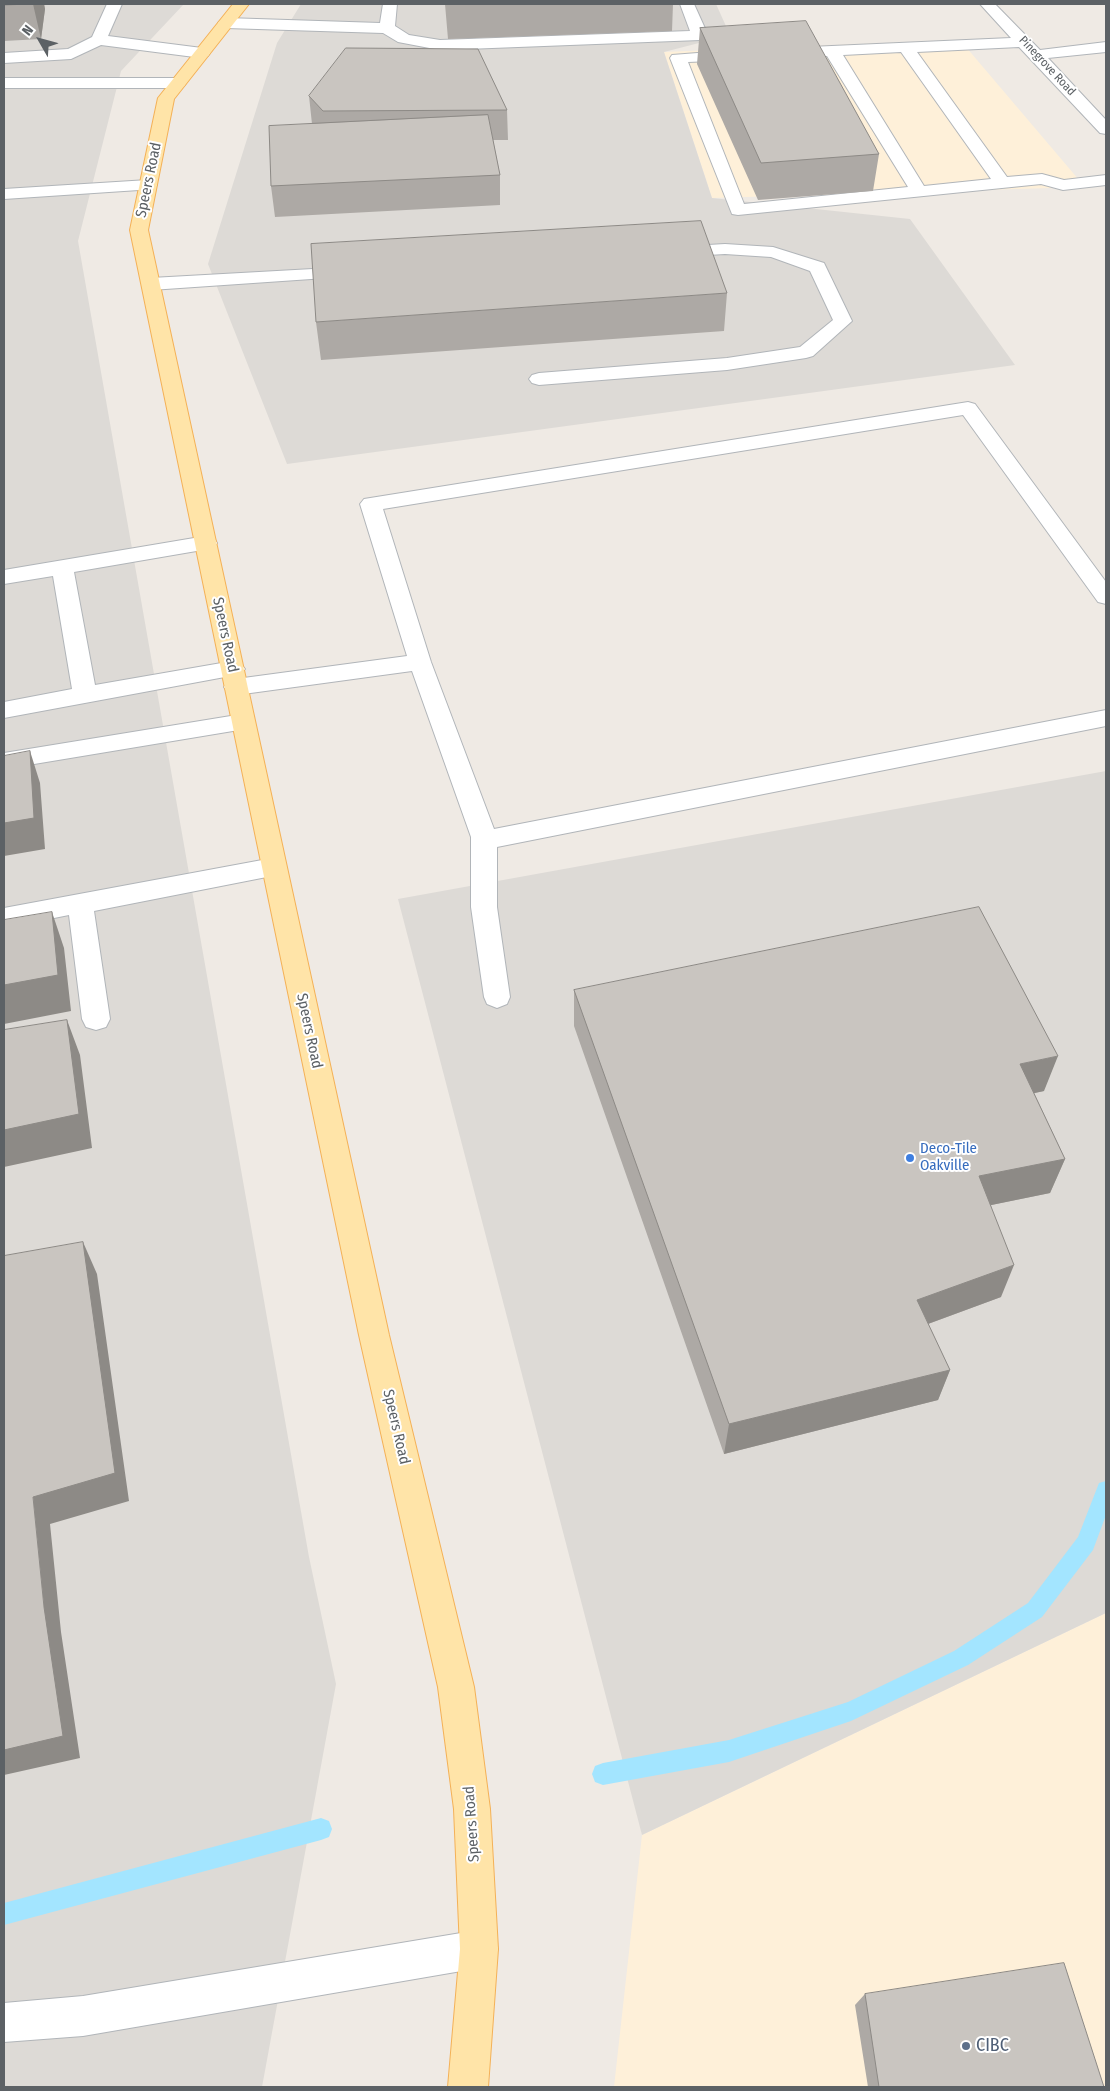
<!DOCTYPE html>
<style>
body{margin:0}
#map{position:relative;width:1110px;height:2091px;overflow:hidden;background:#efeae4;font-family:"Fira Sans Condensed",sans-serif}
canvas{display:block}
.frame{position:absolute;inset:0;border:5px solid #5c6165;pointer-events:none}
.north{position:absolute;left:15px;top:15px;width:50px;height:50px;-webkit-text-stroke:4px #fff;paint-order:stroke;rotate:308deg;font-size:14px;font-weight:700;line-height:20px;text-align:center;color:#5c6165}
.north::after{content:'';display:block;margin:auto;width:18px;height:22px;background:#5c6165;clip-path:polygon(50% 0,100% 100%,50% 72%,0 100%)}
</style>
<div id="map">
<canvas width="1110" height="2091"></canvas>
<div class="frame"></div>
<div class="north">N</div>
</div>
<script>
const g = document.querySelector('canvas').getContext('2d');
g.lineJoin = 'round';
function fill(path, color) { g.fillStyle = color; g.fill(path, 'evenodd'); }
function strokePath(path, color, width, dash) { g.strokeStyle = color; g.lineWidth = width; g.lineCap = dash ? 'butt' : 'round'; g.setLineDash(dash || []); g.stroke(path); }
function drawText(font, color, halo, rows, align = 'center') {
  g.font = font + ' "Fira Sans Condensed",sans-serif'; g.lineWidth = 4; g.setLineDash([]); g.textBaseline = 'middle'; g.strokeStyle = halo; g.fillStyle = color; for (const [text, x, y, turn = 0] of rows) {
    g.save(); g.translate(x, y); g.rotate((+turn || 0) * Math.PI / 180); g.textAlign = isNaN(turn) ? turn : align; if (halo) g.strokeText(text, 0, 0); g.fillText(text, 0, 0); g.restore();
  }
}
fill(new Path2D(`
 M960,40l125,147 -373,11 -48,-146z
 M1106,1613v474h-492l28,-252z`), '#fef0d9');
fill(new Path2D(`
 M4,4h180l-63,67 -43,170 231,1316 27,127 -74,403h-258z
 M301,4h415l14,31 -66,17 48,146 198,21 105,146 -728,99 -79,-200 69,-221z
 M1106,771v842l-464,222 -244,-936z`), '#dddad6');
fill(new Path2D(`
 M1106,1481v34l-13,35 -51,67 -74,48 -117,56 -122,41 -126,23 -8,-3 -3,-8 3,-8 8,-3 126,-23 119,-38 106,-51 74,-48 50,-66 21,-54z
 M321,1818l8,3 3,8 -3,8 -8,3 -317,85v-22z`), '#a3e5ff');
const minor = new Path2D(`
 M107,4h15l-14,32 94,12 6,2 2,3 -2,3 -6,2 -101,-13 -30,14 -67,4v-10l64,-4 24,-12z
 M383,4h14l-2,22 14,9 31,5 250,-9 -10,-27h14l14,31 -3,3 -5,2 -260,10 -42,-8 -15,-9 -157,-5 -5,-2 -3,-3 3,-3 5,-2 154,5z
 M980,4h15l45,46 66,-8v10l-58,6 58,62v14l-6,-1 -81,-86 -102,5 90,125 35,-3 22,6 42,-5v10l-43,5 -22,-6 -303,31 -6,-1 -62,-156 2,-3 64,-5 6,2 2,3 -2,3 -6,2 -48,2 56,142 164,-17 -81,-131 -40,2 -6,-2 -2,-3 2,-3 6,-2 224,-10zM901,52l90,127 -67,7 -81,-131z
 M4,78h174l6,2 2,3 -2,3 -6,2h-174z
 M148,180l6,1 3,4 -3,4 -150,10v-10z
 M725,244l48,3 51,16 28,58 -39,35 -7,2 -79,12 -188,15 -7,-2 -3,-4 3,-4 7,-2 188,-15 73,-11 33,-27 -23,-49 -39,-14 -46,-3 -51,3 -6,-1 -3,-4 3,-4 6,-1z
 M349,267l6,1 3,4 -3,4 -204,14 -7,-2 -2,-4 2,-4 7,-2z
 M968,402l7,2 131,178v22l-8,-2 -135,-187 -580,94 48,153 63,167 612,-119v16l-609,121v60l13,90 -3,7 -10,4 -10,-4 -3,-7 -13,-90v-70l-59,-166 -176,24 -8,-2 -4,-6 4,-6 8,-2 171,-23 -47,-152 4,-5z
 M206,536l8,2 3,5 -3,5 -140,24 21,113 138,-24 8,3 4,5 -4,5 -237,44v-16l68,-13 -19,-113 -49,8v-14z
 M243,714l8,2 4,6 -4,6 -247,41v-16z
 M273,858l9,2 4,7 -4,7 -188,37 16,108 -4,8 -10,3 -10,-3 -4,-8 -13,-104 -65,13v-20z
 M479,1930l14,5 5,14 -5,14 -14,5 -396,68 -79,6v-39l79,-7z`);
const major = new Path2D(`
 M233,4h16l-75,95 -26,131 241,1105 85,352 16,122 8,140 -10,138h-40l12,-138 -6,-140 -16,-122 -79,-352 -229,-1105 28,-132z`);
strokePath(minor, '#b1b5b9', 2);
strokePath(major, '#f4b157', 2);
fill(minor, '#fff');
fill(major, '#ffe4a8');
fill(new Path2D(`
 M4,4h40l1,5 -4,30 -37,2z
 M445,4h228l-1,27 -224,8z
 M700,28l179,126 -6,37 -115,9 -61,-136z
 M309,96l198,14 1,30h-15l7,35v30l-225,12 -4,-31 41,-62z
 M727,293l-3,38 -403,29 -5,-38z
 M574,990l470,101 -10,2 31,66 -15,34 -59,12 10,92 -73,27 22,46 -12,30 -214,54 -150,-428z
 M865,1994l239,93h-236l-13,-82z`), '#ada9a5');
fill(new Path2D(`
 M33,4h11l1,5 -4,30z
 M30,751l10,32 5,66 -41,7v-33z
 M52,912l12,36 7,63 -67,13v-39z
 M67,1020l13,35 12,93 -88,19v-37z
 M1058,1056l-14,35 -37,8 13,-35z
 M1065,1159l-15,34 -83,17 12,-34z
 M83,1242l14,32 32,227 -79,23 11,108 19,126 -76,17v-25l40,-143 -11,-110z
 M1014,1265l-13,32 -95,35 11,-32z
 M950,1370l-12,30 -214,54 5,-30z`), '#8d8a86');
const building = new Path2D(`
 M4,4h25l-25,1z
 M806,21l73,133 -118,9 -61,-135z
 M346,48l132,1 29,61 -184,1 -14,-15z
 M488,115l12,60 -229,11 -2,-60z
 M701,221l26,72 -411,29 -5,-78z
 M30,751l4,67 -30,5v-67z
 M979,907l79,149 -38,8 45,95 -86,17 35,89 -97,35 33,70 -221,54 -155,-434z
 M52,912l6,63 -54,10v-65z
 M67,1020l12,94 -75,16v-100z
 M83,1242l32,231 -82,24 11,110 19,129 -59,14v-494z
 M1064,1963l40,124h-225l-14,-93z`);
fill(building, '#c9c5c0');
strokePath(building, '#8d8a86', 1);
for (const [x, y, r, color] of [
 [910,1158,5,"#3f7fe0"],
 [966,2046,5,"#5c6f8a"]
]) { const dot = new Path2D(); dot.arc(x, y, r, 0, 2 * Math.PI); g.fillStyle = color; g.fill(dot); strokePath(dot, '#fff', 2); }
drawText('12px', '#5c6165', '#fff', [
 ["Pinegrove Road",1047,66,47]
]);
drawText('15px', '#5c6165', '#fff', [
 ["Speers Road",149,180,-78],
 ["Speers Road",225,635,78],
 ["Speers Road",309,1031,78],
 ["Speers Road",396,1427,77],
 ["Speers Road",472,1824,-94]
]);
drawText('15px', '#366cbe', '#fff', [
 ["Deco-Tile",920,1149],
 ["Oakville",920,1166]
], 'left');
drawText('18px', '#4e5e75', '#fff', [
 ["CIBC",976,2046]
], 'left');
</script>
